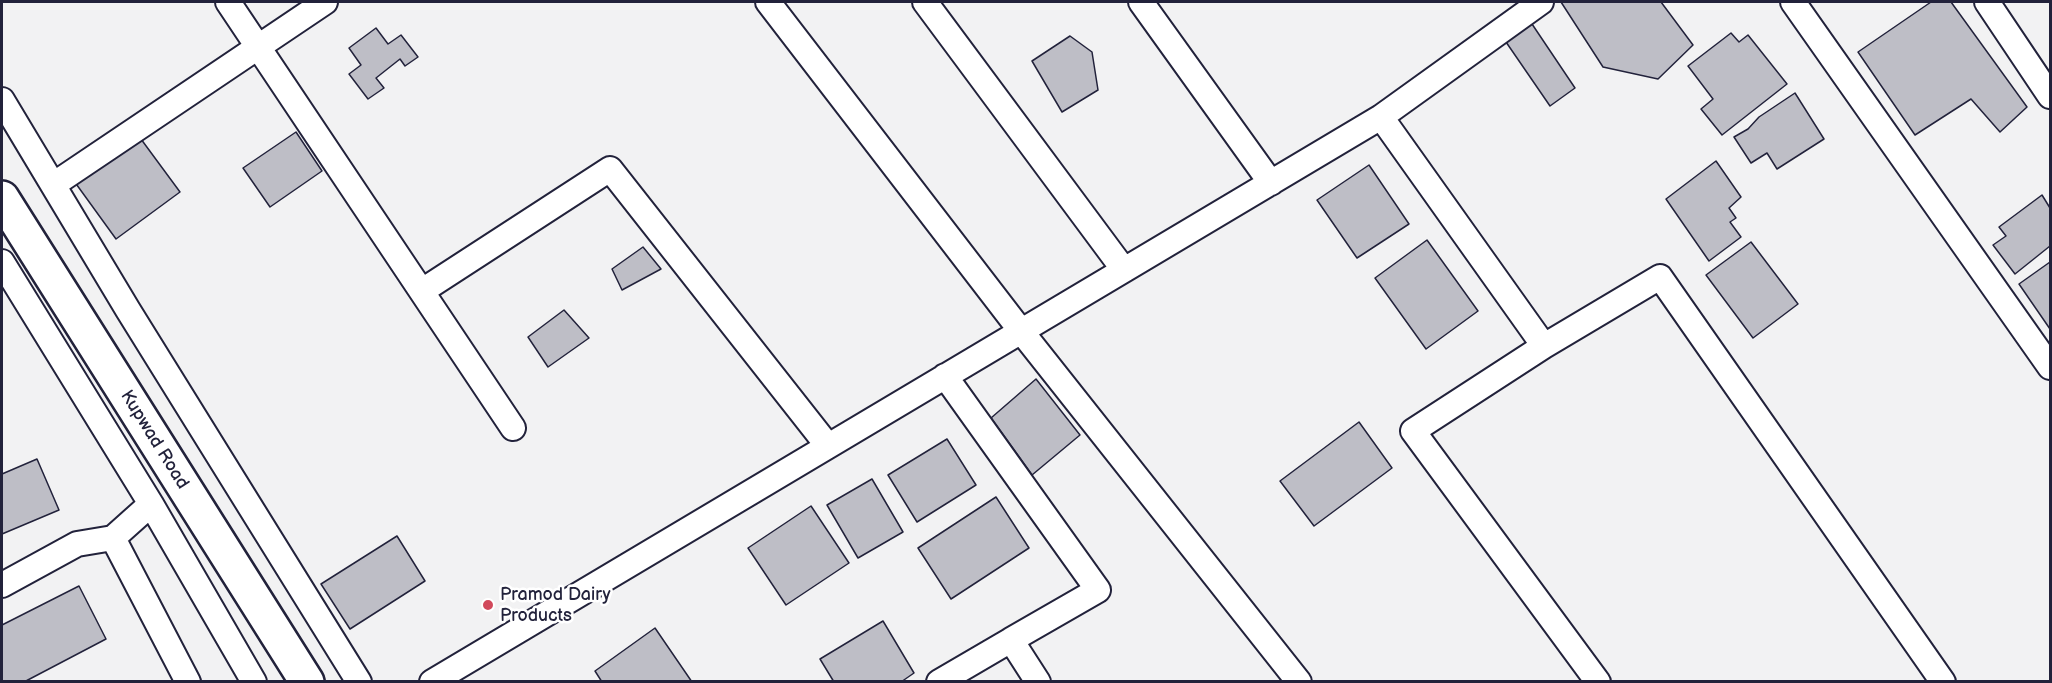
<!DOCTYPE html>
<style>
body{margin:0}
#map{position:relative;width:2052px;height:683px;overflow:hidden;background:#f2f2f3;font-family:"Balsamiq Sans",sans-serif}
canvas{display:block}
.frame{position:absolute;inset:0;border:3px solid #22223b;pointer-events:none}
</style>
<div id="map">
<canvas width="2052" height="683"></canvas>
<div class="frame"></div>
</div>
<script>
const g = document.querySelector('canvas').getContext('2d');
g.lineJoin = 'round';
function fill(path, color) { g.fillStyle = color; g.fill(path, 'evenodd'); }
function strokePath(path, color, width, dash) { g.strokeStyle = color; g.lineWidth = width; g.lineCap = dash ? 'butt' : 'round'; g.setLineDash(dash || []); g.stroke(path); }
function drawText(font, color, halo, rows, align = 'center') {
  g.font = font + ' "Balsamiq Sans",sans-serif'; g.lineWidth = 5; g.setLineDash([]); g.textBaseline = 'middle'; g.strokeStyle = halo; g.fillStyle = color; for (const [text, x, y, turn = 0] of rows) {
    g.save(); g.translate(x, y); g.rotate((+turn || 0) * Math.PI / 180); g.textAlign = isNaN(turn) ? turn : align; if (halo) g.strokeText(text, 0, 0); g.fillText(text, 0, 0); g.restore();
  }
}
const building = new Path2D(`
 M1561,2h100l32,43 -35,34 -55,-12z
 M1931,2h20l76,105 -27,25 -29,-33 -56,36 -57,-83z
 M1532,24l43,64 -25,18 -44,-64z
 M376,28l12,16 13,-9 17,22 -13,9 -5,-7 -24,19 8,10 -16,11 -19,-25 12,-9 -12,-17z
 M1731,33l8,9 9,-7 39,49 -65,51 -21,-26 12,-10 -25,-33z
 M1070,36l22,16 6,38 -36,22 -30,-51z
 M1795,93l29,46 -47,30 -10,-16 -16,10 -17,-26 14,-8 11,-12z
 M296,132l26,39 -52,36 -27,-39z
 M138,135l42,57 -64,47 -42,-58z
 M1716,161l25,36 -12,11 7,10 -6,4 11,15 -32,24 -43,-62z
 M1369,165l40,59 -52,34 -40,-58z
 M2042,195l8,13v38l-35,28 -22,-29 13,-9 -7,-9z
 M1427,240l51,71 -52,38 -51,-71z
 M1751,242l47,62 -45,34 -47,-63z
 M643,247l18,22 -39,21 -10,-21z
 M2050,262v67l-31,-45z
 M564,310l25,28 -41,29 -20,-30z
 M1036,379l44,56 -48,40 -41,-57z
 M1359,422l33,46 -78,58 -34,-45z
 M947,439l29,46 -59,37 -29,-47z
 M37,459l22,51 -57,24v-60z
 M872,479l31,53 -45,26 -31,-53z
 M996,497l33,51 -78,51 -33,-51z
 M811,506l38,57 -63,42 -38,-57z
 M397,536l28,45 -75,48 -29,-45z
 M79,586l27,53 -82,43h-22v-57z
 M883,621l31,52 -13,9h-67l-14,-23z
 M655,628l37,54h-90l-7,-11z`);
fill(building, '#bebec6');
strokePath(building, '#22223b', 1.5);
const minor = new Path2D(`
 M228,2l285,426
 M768,2l253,329 278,351
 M925,2l199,268
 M1141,2l130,181
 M1793,2l257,365
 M1987,2l63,94
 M2,100l126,210 231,372
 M1381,117l163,229 116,-69 283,405
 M53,185l272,-183
 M2,262l149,242 103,178
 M422,291l188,-122 218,277
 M1544,346l-131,85 185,251
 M945,376l153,214 -87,50 27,42
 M113,538l38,-34
 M2,585l75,-41 36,-6 75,144
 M432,682l949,-565 160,-115
 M939,682l72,-42`);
const secondary = new Path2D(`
 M2,198l305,484`);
strokePath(minor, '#22223b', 28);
strokePath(secondary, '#22223b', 38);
strokePath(minor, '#fff', 24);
strokePath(secondary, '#fff', 33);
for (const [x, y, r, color] of [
 [488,605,6,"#d1495b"]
]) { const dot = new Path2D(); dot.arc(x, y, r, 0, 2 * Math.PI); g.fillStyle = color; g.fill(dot); strokePath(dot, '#fff', 2); }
drawText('18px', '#22223b', '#fff', [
 ["Kupwad Road",154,440,58]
]);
drawText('18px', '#22223b', '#fff', [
 ["Pramod Dairy",500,595],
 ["Products",500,616]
], 'left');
</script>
